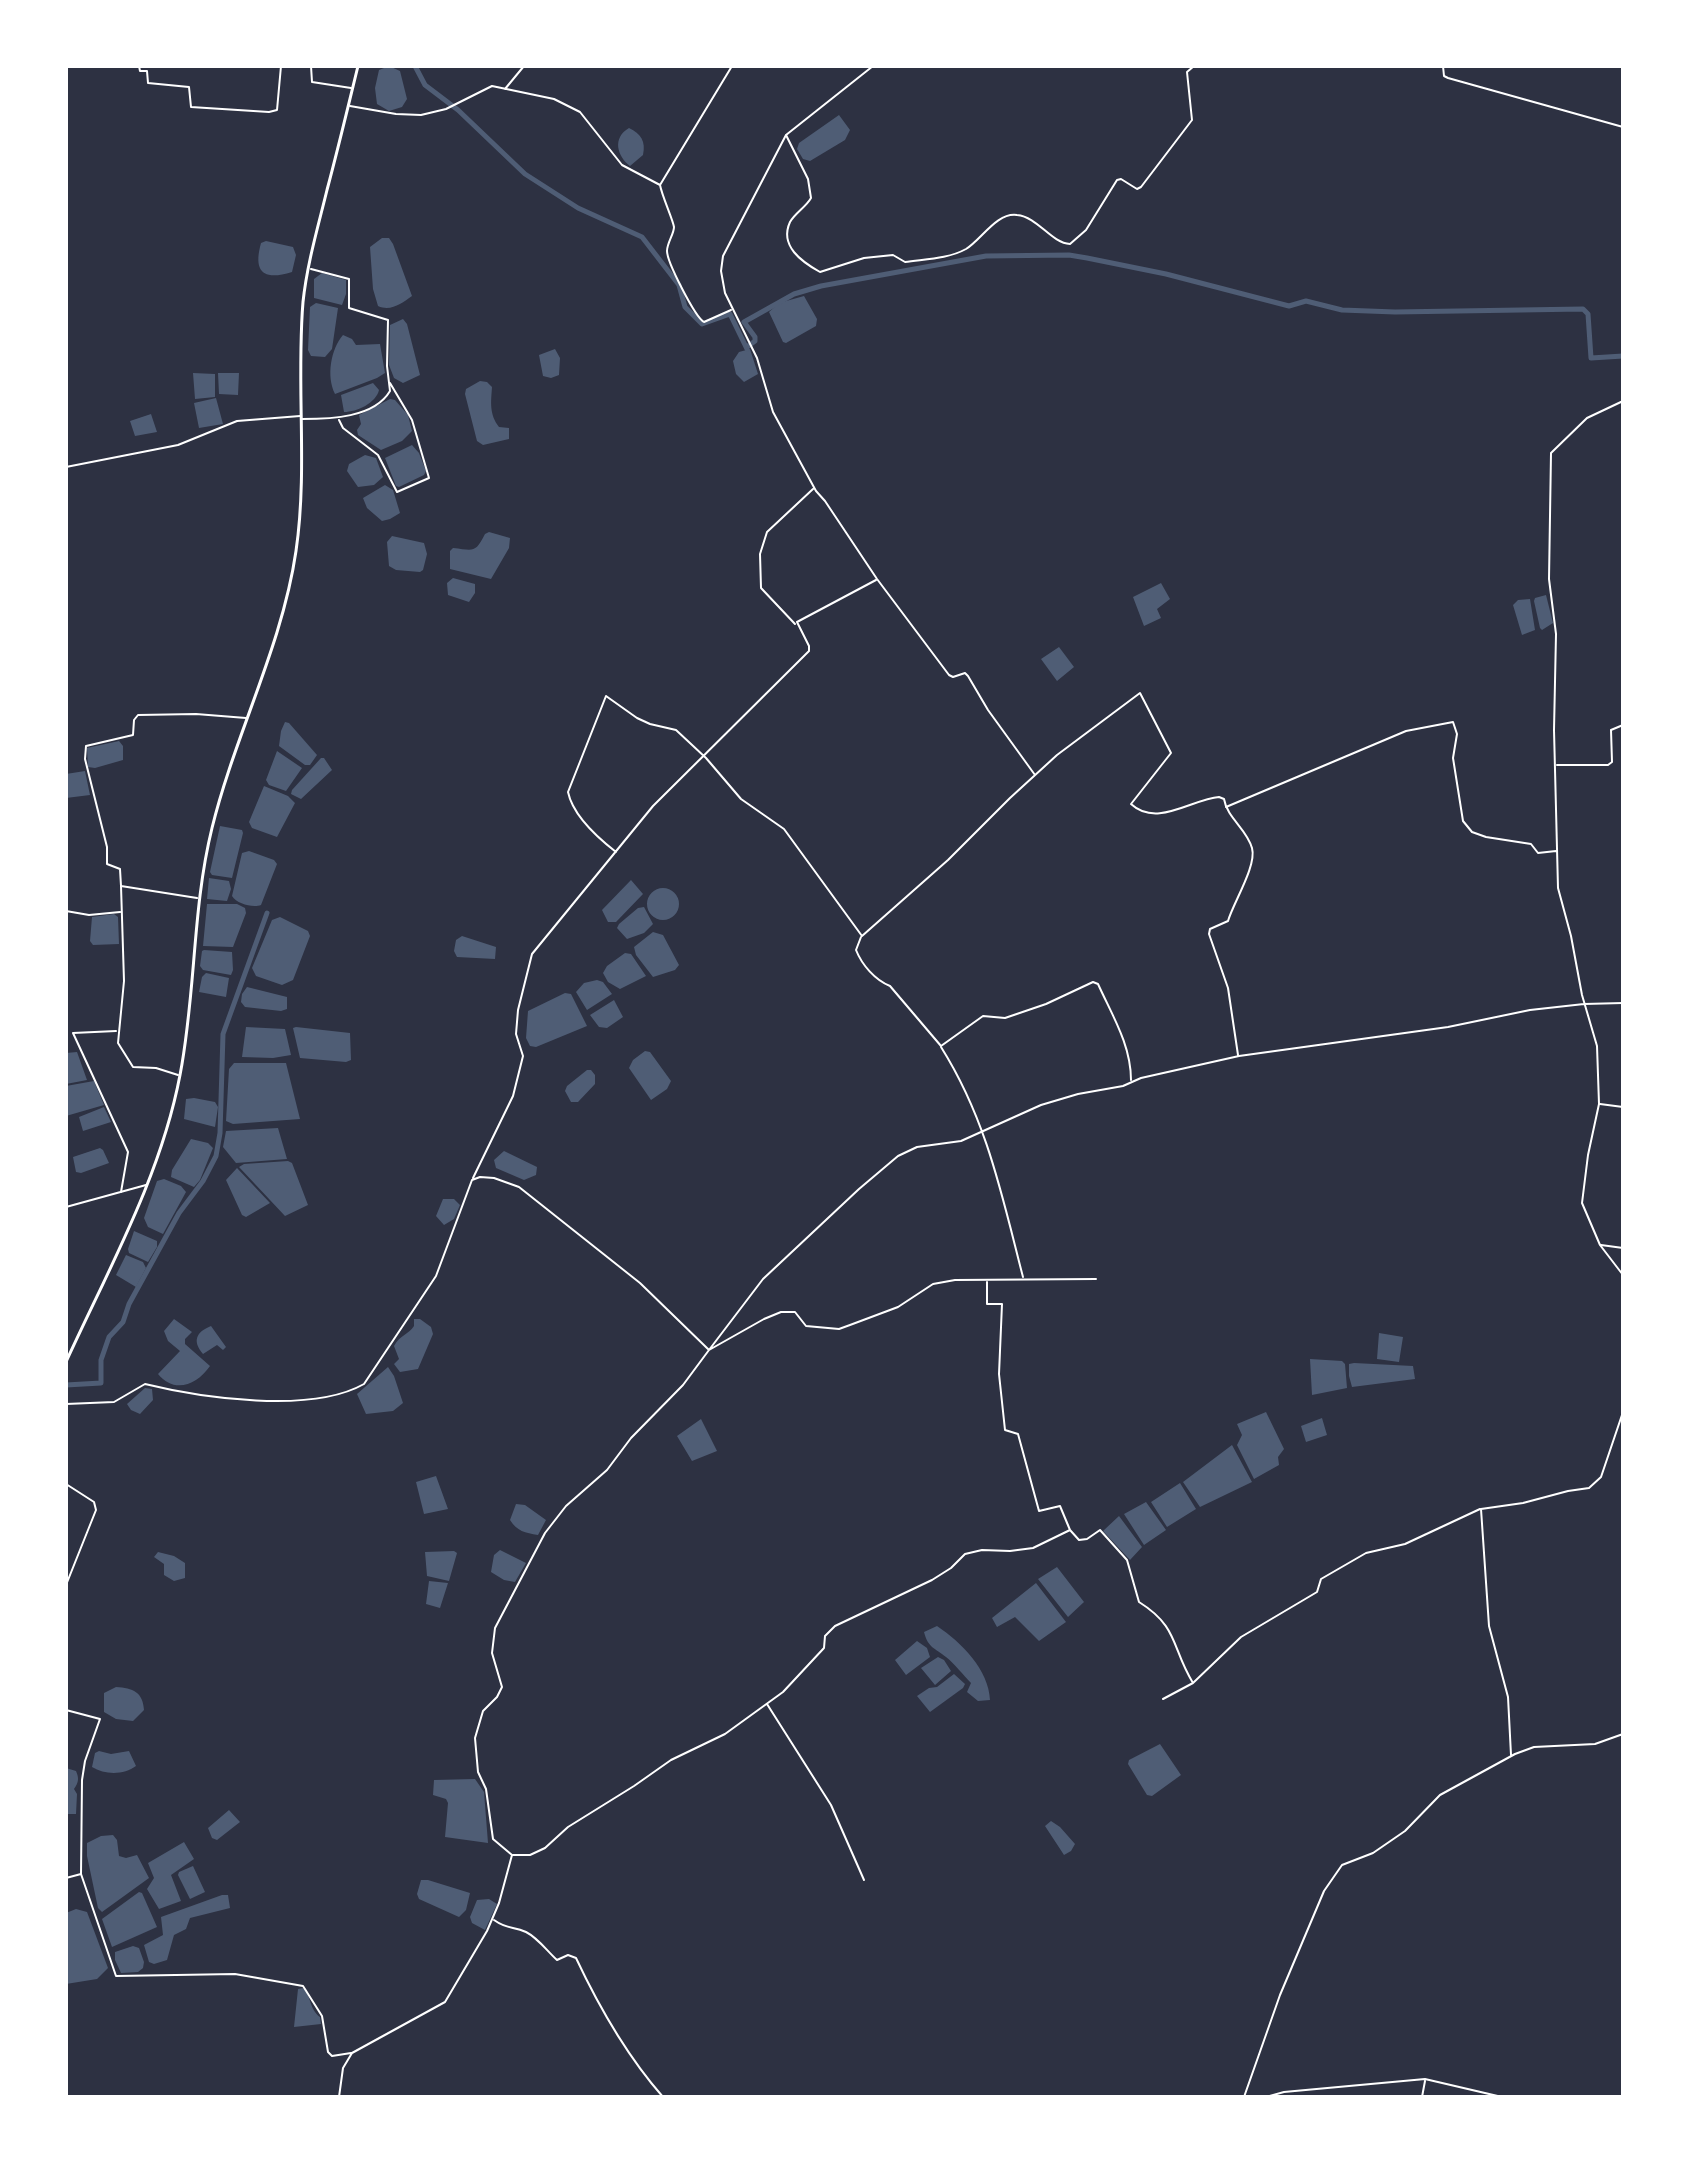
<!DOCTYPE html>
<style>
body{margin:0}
#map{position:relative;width:1689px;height:2163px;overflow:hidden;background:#2d3142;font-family:Lato,sans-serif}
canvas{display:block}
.frame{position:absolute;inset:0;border:68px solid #fff;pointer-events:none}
</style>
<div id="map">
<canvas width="1689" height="2163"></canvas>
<div class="frame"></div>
</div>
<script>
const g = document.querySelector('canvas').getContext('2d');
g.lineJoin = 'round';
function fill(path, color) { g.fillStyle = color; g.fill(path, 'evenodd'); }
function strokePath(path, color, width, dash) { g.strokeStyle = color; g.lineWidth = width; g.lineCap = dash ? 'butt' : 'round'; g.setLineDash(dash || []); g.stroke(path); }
fill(new Path2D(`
 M389,66l11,5 7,28 -5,8 -13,4 -12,-7 -2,-16 4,-18z
 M839,115l11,15 -5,10 -35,21 -7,-2 -6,-10 2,-6z
 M629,128c12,6 17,13 14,27l-13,11c-13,-10 -18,-28 -1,-38z
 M382,238h7l4,6 19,52c-10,7 -21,16 -34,10l-5,-17 -3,-42z
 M266,241l27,6 3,8 -4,17c-29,9 -39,0 -31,-29z
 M322,273l24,7v14l-4,11 -28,-7v-19z
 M804,296l13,23 -1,7 -30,17 -3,-1 -14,-30 10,-9z
 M316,303l22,5 -6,41 -7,8 -14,-1 -3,-6 2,-43z
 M403,319l4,5 13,51 -17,8 -9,-5 -5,-13 1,-40z
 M343,335l9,4 4,6 24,-1 5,29 -8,5 -42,16c-9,-18 -4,-45 8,-59z
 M555,349l5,9 -1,17 -8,3 -8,-2 -4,-21z
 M750,349l8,25 -14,8 -8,-8 -3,-13 6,-9z
 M193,373l22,1v23l-20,2z
 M218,373h21l-1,22 -19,-1z
 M480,381l7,1 5,5c-1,15 -3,27 7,40l10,1v11l-26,6 -6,-4 -12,-47 1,-5z
 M373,383l6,7c-3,13 -22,22 -35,22l-3,-17z
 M216,398l7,26 -24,4 -5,-25z
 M390,399l5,1 13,15 4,16 -10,10 -21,9 -23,-15 -1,-5 4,-6 -2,-9z
 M151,414l6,18 -22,4 -5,-15z
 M412,445l7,8 7,18 -2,4 -25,12 -3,-1 -11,-28z
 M365,455l11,3 7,19 -9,8 -16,2 -11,-16 2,-7z
 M385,485l8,5 7,23 -10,6 -8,2 -15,-13 -4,-10z
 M489,532l21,6 -1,10 -18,31 -41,-10v-18l3,-3c20,2 22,6 32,-14z
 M392,536l32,7 3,11 -4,16 -3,2 -24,-2 -7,-4 -2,-24z
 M453,578l22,6v9l-6,9 -21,-7 -1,-12z
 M1161,583l9,16 -13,10 4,9 -17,8 -11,-29z
 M1546,595l7,28 -11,7 -2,-2 -6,-27 1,-3z
 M1530,599l5,31 -13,5 -9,-30 5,-5z
 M1059,647l15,20 -17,14 -16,-22z
 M285,722l4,1 28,32 -7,10h-5l-26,-19 2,-15z
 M119,741l4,5v14l-28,8 -7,-1 -1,-19z
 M277,751l25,17 -16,23 -17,-6 -3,-5z
 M321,758h3l8,12 -31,29 -10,-5 1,-4z
 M85,771l5,24 -24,3v-24z
 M264,786l24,10 7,7 -18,34 -25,-9 -3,-6z
 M220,826l22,4 1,3 -11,45 -20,-3 -2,-3z
 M249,851l25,9 3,4 -16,41c-8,3 -24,-1 -29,-9l10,-43z
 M209,878l20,3 2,8 -4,12 -20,-2z
 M631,880l12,14 -27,28h-8l-6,-12z
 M647 904a16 16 0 1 1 32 0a16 16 0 1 1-32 0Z
 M207,904h30l8,4 1,5 -13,34 -30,-1z
 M644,907l9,17 -9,9 -17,6 -10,-11 2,-4 19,-16z
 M114,914l4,3 1,27 -26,1 -3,-4 2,-24z
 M280,917l28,14 2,5 -17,44 -11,5 -26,-9 -4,-8 20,-48z
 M653,932l10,3 16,30 -4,5 -22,7 -17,-22 -2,-8z
 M462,936l34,11 -1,12 -38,-2 -3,-6 2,-11z
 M204,950l28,2 1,18 -2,5 -28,-5 -3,-4 2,-15z
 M625,953l6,1 15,22 -26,13 -12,-7 -5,-9 4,-7z
 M206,973l23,5 -3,19 -27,-5 3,-15z
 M597,980l6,2 9,12 -25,16 -11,-18 8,-9z
 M247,987l40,10v12l-6,2 -36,-4 -4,-5 1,-8z
 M565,993l6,1 16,32 -51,21 -6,-1 -4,-8 2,-27z
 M614,1000l9,17 -16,11 -8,-1 -9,-12z
 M246,1027l39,2 6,26 -18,3 -31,-1z
 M296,1027l54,6 1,27 -5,2 -46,-4 -7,-30z
 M645,1051l5,1 21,29 -4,8 -16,11 -22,-32 4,-8z
 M77,1052l10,28 -21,4v-31z
 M234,1063h52l14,56 -67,5 -7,-3 3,-52z
 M587,1070h4l4,5v9l-17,18h-7l-6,-11 2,-5z
 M94,1081l10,24 -38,11v-30z
 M194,1098l21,4 3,5 -3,20 -31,-8 2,-20z
 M104,1107l7,15 -28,9 -4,-14z
 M278,1128l9,31 -51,4 -13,-16 3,-16z
 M191,1139l17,4 5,5 -13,32 -6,7 -23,-10 1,-7z
 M100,1148l3,2 6,13 -28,10 -5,-1 -3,-15z
 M504,1151l33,16 -1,8 -12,5 -28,-12 -2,-8z
 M288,1161l4,2 16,42 -23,11 -46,-49 5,-3z
 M237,1168l33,35 -24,14 -4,-2 -16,-35z
 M164,1179l17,7 5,6 -23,42 -15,-7 -4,-9 13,-37z
 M443,1199h11l6,6 -6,14 -10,6 -8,-9z
 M134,1231l23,10v6l-9,15 -19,-9 -1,-4z
 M126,1255l17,7 3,6 -10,19 -20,-12z
 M174,1319l18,13 -7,7v5l25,22c-13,19 -36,28 -52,8l22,-23 -12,-10 -4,-10z
 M414,1319h6l11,8 2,7 -15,35 -18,3 -6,-8 5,-5 -5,-13c6,-11 15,-12 20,-20z
 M211,1326l15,21 -3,3 -6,-5 -14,9c-11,-13 -7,-22 8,-28z
 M1379,1333l24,4 -4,25 -22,-3z
 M1310,1359l32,2 3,3 2,24 -35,7z
 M1354,1363l59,3 2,13 -63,8 -3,-11v-12z
 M388,1367l6,9 9,27 -10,8 -27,3 -9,-20z
 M145,1388l7,1 1,11 -13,14 -9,-4 -4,-6z
 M1266,1412l18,37 -6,8 1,8 -25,14 -17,-34 5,-10 -5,-11z
 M1322,1418l5,17 -21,7 -5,-16z
 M701,1419l16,32 -25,10 -15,-25z
 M1232,1445l20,37 -52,25 -17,-25z
 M436,1476l12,33 -24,5 -8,-32z
 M1180,1483l16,26 -29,18 -16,-25z
 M1146,1502l20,28 -22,15 -20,-31z
 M516,1504l9,1 21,15 -8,15c-13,-2 -21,-4 -28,-15z
 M1119,1516l23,31 -12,13 -27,-29z
 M500,1550l26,13 -11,19 -11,-2 -13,-8 3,-17z
 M454,1551l3,2 -8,28 -22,-5 -2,-24z
 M158,1552l16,4 11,7v15l-11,3 -10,-6v-11l-10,-7z
 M1057,1567l27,35 -16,15 -30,-38z
 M429,1581l19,2 -8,25 -14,-4z
 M1036,1583l30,39 -27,19 -24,-24 -18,10 -5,-9z
 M937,1626c24,16 52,44 53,74l-12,1 -11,-9 4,-9c-8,-8 -16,-19 -25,-26 -11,-9 -18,-9 -22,-25z
 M917,1641l10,7 3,9 -24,18 -11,-15z
 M938,1657l6,3 7,11 -16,14 -14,-17z
 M954,1674l11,10 -2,4 -33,24 -13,-16 12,-8 8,-1z
 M116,1687c17,1 27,5 28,23l-11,11 -17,-2 -12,-7v-19z
 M1160,1744l21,31 -29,21 -5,-1 -19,-31 1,-4z
 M99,1751l12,3 18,-3 7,15c-12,9 -31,9 -44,1l3,-14z
 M66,1768l10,3c3,7 3,11 -2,18l3,5 -1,20h-10z
 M475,1779l9,13 4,51 -43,-6 3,-34 -2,-4 -13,-4 1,-15z
 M229,1810l11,12 -23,18 -5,-2 -4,-10z
 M1051,1821l9,6 15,17 -4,7 -7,4 -19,-29z
 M113,1835l4,5 2,16 7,2 11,-3 12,23 -47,34 -4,-4 -11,-52v-13l14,-7z
 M184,1842l10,17 -23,16 10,26 -22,8 -12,-20 7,-11 -6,-15z
 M193,1866l12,26 -15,7 -12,-24 1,-3z
 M421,1880h7l42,13 -4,17 -7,7 -40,-18 -2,-5z
 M139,1892l3,1 15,34 -45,20 -10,-28z
 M222,1895h6l2,13 -40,10 -4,11 -12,6 -7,25 -13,4 -5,-2 -5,-17 19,-10 -2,-18z
 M489,1899l8,5 -12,26 -13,-7 -2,-6 7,-17z
 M76,1909l11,3 21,56 -11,11 -31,5v-71z
 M133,1946l6,2 5,14 -1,6 -5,4 -17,1 -6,-13v-8z
 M303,1988c9,9 6,21 17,29l1,7 -27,3 4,-38z`), '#4f5d75');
strokePath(new Path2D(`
 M415,66l10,19 33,25 67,64 53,34 64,29 37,48 6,22 17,17 28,-10 17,35
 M747,347l8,-6v-4l-11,-15 50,-28 27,-8 165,-30 83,-1 18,3 79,16 123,32 17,-5 36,9 53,2 188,-3 5,5 3,44 32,-2
 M66,1385l35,-2v-23l8,-23 14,-15 6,-18 50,-91 24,-32 13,-25 4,-23 3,-99 44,-121`), '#4f5d75', 5);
strokePath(new Path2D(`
 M139,66l1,5h7l1,12 41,4 2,20 78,5 8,-2 4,-44
 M311,66l1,16 39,6
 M873,66l-87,69 -63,121 -2,15 4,22 32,65 16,54 43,79 9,10 52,78 72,96 4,2 12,-4 3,3 20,34 47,65
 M1443,66l1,10 4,2 175,49
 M505,89l19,-23
 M350,106l46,8 25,1 25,-6 46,-23 62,13 26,13 42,53 38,20 72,-119
 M786,135l22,44 3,19c-5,9 -16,15 -21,24 -11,24 12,40 30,50l44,-14 29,-3 12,7c20,-3 43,-3 61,-13 15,-9 31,-37 51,-34 21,2 34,28 53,29l16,-14 31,-50 4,-1 16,10 4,-2 51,-67 -5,-48 7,-6
 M660,185c2,11 13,35 14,42 0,7 -7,16 -7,24 0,11 28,66 37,71l27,-12
 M1623,401l-36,17 -36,35 -2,126 7,55 -2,96 4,158 13,48 11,59 15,51 2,58 -11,51 -6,48 18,42 23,30
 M302,419c28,0 72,-1 88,-28l-3,-25 1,-46 -39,-12v-29l-38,-10
 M339,420l4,8 35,27 19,37 32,-14 -17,-58 -22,-37
 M66,467l112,-22 59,-24 63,-5
 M795,624l-34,-36 -1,-34 7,-22 46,-43
 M1557,765h51l4,-3 -1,-32 12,-5
 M1226,807l180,-76 47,-9 4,12 -4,24 10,63 9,11 14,5 45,7 7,9 18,-2
 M616,852c-18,-14 -43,-36 -48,-60l38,-96 31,22 13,6 26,6 30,28 35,41 43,30 78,107 86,-76 62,-62 47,-43 83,-62 31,60 -40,51c26,24 61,-5 88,-7l5,2c3,19 23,30 28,49 5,18 -19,55 -24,73l-18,8 -1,5 19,54 10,67
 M121,886l-1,-17 -13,-5v-17l-22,-88 1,-13 47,-11 1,-15 4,-5 58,-1 50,4
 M66,911l23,4 31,-3
 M861,937l-5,13c6,15 19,30 34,36l51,60 42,-30 22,2 41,-14 47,-22 5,2c14,31 33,61 33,96
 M116,1031l-43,2 55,119 -7,40
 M941,1047c46,73 61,149 82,230
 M178,1075l-22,-7 -23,-1 -15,-24 6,-62 -3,-95 76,12
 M1600,1104l23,3
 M473,1178l40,-82 10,-40 -7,-22 2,-24 14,-56 121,-148 156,-155v-5l-12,-24 79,-42
 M66,1207l80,-22
 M1601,1245l22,3
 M987,1282v22h15l-3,70 6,56 13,4 21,77 21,-5 10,24 9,10 8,-1 13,-9 27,30 12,42c40,25 32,45 54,81
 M66,1404l48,-2 31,-18c57,14 166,30 219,0l72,-108 36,-96 8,-3 14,1 25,9 121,96 69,67 54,-71 96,-90 39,-33 19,-9 44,-6 80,-36 37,-11 45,-8 18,-8 98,-22 209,-29 82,-17 54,-6 39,-1
 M66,1484l28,18 2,8 -30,75
 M1163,1699l30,-16 48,-46 76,-45 4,-13 45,-26 39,-9 75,-35
 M767,1704l64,101 33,75
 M66,1710l34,9 -15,42 -3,19 -1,94 -15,4
 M1511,1755l-3,-58 -19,-71 -8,-117 42,-6 45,-12 21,-3 12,-11 22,-65
 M513,1855h17l15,-7 23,-21 66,-41 37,-26 54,-26 58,-42 41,-44 1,-12 10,-10 97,-46 19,-12 14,-14 17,-4 28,1 23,-3 37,-18
 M81,1874l35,102 119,-2 68,12 19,30 6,36 4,4 19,-3
 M494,1920c14,10 19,6 32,12 12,6 21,19 31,28l11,-5 8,3c23,49 51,98 87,139
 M339,2097l4,-29 9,-15 93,-51 42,-71 12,-28 13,-48 -19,-16 -7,-50 -8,-17 -3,-34 8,-27 14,-14 5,-10 -10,-34 3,-25 50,-95 21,-27 41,-36 24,-32 52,-53 26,-35 55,-31 17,-7h14l11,14 33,3 11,-4 48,-18 35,-23 22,-4 141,-1
 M1244,2097l36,-102 44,-104 18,-26 31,-12 32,-22 35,-36 75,-41 19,-7 61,-3 28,-10
 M1266,2097l18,-5 141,-13 77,18
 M1422,2097l3,-16`), '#fff', 2);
strokePath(new Path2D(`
 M66,1362c42,-92 95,-186 114,-287 16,-82 12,-166 32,-247 23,-94 70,-181 84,-277 12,-82 0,-166 7,-249 4,-38 15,-75 24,-112 11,-41 21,-83 31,-124`), '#fff', 3);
</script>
